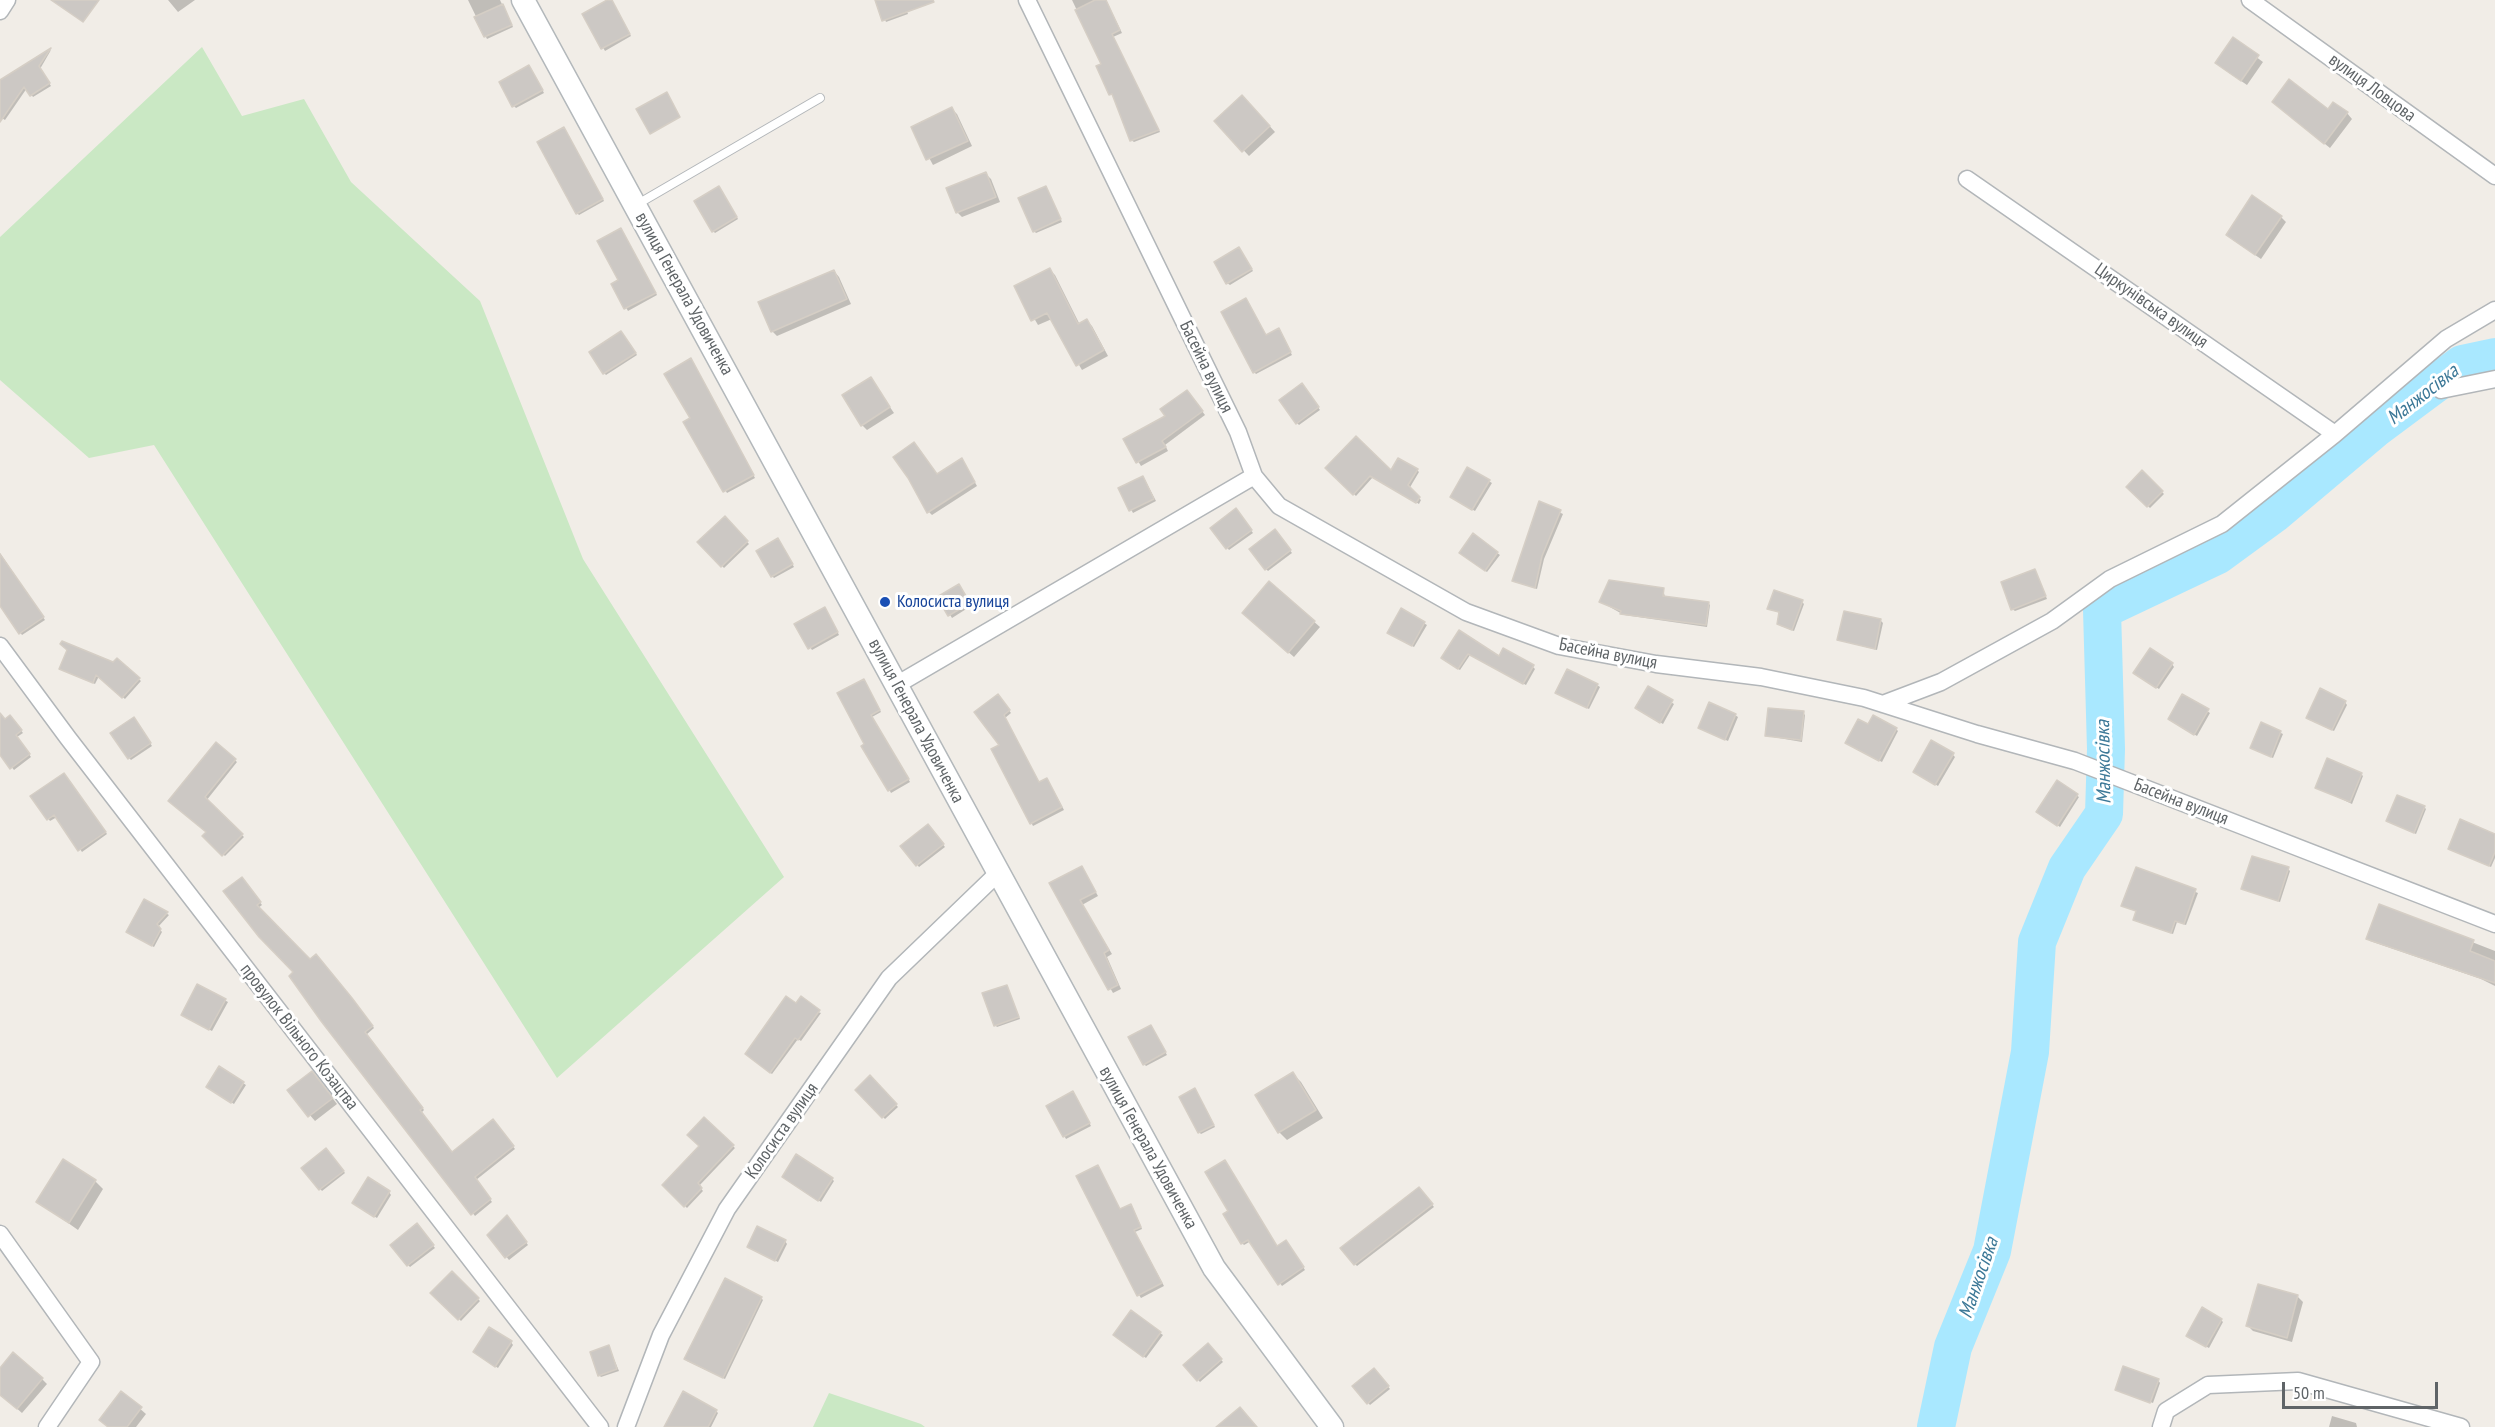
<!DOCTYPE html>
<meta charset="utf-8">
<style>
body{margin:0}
#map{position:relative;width:2495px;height:1427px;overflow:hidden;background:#f1ede7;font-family:"PT Sans Narrow",sans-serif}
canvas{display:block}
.scale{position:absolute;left:2282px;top:1382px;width:156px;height:27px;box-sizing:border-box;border:3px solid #5f6467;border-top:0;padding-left:8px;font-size:18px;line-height:21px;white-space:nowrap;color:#5f6467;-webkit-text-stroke:4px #fff;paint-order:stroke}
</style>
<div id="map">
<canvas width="2495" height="1427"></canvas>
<div class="scale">50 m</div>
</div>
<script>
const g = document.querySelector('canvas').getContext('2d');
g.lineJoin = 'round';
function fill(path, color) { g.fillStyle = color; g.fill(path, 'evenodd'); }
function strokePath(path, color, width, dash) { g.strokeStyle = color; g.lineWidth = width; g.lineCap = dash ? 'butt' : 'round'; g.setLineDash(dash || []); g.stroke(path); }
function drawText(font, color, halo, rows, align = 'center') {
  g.font = font + ' "PT Sans Narrow",sans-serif'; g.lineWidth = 6; g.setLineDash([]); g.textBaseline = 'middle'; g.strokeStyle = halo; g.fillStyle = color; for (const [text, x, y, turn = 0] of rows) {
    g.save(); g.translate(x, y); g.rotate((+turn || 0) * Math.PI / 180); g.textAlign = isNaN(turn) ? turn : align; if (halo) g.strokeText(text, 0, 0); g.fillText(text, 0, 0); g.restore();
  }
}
fill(new Path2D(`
 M202,47l40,69 62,-17 47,83 129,119 103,258 201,318 -227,201 -403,-633 -65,13 -89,-78v-143z
 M829,1393l92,31 4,3h-112z`), '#cae8c4');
fill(new Path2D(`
 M168,0h27l-17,12z
 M468,0h32l13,27 -26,12z
 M610,0l21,36 -26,15 -21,-37z
 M877,0h26l5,14 -22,8z
 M1072,0h34l16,33 -9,4 47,95 -26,10 -3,-2 -17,-45 -4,-1 -7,-29z
 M2233,40l30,22 -16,23 -25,-17z
 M51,50l-11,19 11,17 -18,11 -6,-9 -22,32 -5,-3v-35z
 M531,69l13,24 -28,15 -2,-2z
 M1248,102l27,30 -26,24 -33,-35z
 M2279,107l68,6 5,6 -22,29z
 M952,109l5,5 15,32 -39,19 -20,-37z
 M566,131l38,70 -25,14 -2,-2z
 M986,174l5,5 9,23 -38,15 -5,-5z
 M721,190l17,29 -23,14 -2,-2z
 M1047,190l15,32 -26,11 -2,-2z
 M2281,217l5,5 -25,37 -28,-19z
 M623,232l34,63 -29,16 -15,-26 7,-4z
 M1239,249l14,22 -23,14 -3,-2z
 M1050,270l5,5 25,50 7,-4 5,5 16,30 -26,14 -30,-51 -14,6 -22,-38z
 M834,271l5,6 12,27 -74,32 -5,-5z
 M1280,332l12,23 -36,19 -2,-2 13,-36z
 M623,335l14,20 -31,20 -2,-2z
 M693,362l62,116 -28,15 -42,-71 7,-4z
 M871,379l23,34 -27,17 -5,-5z
 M1304,387l16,23 -21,15 -2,-2z
 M1190,395l15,20 -40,30 3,6 -27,15 -16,-26 42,-24z
 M962,460l15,26 -45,29 -3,-3 8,-36z
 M1327,468l64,4 26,-2 2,2 -10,17 12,11 -2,4 -46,-27 -17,19z
 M1468,469l24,14 -17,28 -21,-12z
 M2142,472l22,22 -14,14 -22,-21z
 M1145,480l11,21 -23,12 -13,-24z
 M1540,503l23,11 -19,45 -7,30 -23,-8z
 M1238,513l15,20 -24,17 -17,-22z
 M725,518l24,26 -25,24 -25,-26z
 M1277,533l15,20 -24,18 -2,-2z
 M1473,535l27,20 -13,17 -24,-17z
 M780,542l14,25 -20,11 -2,-2z
 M0,553l45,67 -23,15 -22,-31z
 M2036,573l11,26 -32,12 -3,-2z
 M1270,583l50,44 -26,30 -45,-39z
 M961,588l10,18 -19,12 -13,-21z
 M1663,589l2,8 43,6 2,2 -3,22 -83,-12 -23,-13z
 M1802,602l2,2 -10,27 -13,-5 -2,-2 1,-11 -11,-4z
 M1402,610l25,15 -13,22 -23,-13z
 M827,611l12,24 -27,15 -16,-25z
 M1881,621l2,2 -6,27 -38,-10z
 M1460,632l39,26 34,9 2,2 -9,16 -56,-30 -10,15 -15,-10z
 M117,660l24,21 -16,18 -26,-23 -4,8 -34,-15 52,-5z
 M2172,664l2,3 -15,22 -22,-14z
 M865,683l16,29 -9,5 38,65 -19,11 -25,-49z
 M1597,685l3,2 -11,22 -32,-16z
 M1648,688l26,16 -11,20 -24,-14z
 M2183,696l27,17 -13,23 -25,-15z
 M1000,698l11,15 -6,5 34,66 8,-4 2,2 15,28 -31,16 -40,-76 8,-5z
 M2345,702l2,3 -13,26 -24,-11z
 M1803,713l2,2 -3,27 -35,-6z
 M1735,715l3,2 -10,24 -28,-13z
 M12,719l11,14 -6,4 14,20 -17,13 -14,-17v-28z
 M136,721l16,25 -21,14 -2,-2z
 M2262,724l21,10 -10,24 -21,-10z
 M1896,729l2,2 -16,31 -33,-17z
 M216,744l21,18 -31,39 38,36 -19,19 -21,-20 4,-4 -38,-31z
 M1953,755l2,2 -17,29 -21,-13z
 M2361,774l2,2 -11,28 -36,-17z
 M66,777l41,57 -25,18 -25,-35 -7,4 -18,-25z
 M2057,782l22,15 -19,30 -20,-14z
 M2424,807l2,2 -10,25 -28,-13z
 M930,828l15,19 -26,20 -17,-21z
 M2495,836v22l-4,9 -41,-18z
 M1082,868l16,28 -16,9 30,49 -5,3 14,32 -8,4 -62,-109z
 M2137,869l61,24 -12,32 -9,-3 -4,12 -36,-13 1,-9 -15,-7z
 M2288,869l2,2 -10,31 -37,-13z
 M244,881l18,24 -4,3 96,94 20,26 -8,7 58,75 -3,3 31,41 41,-33 22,28 -39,31 16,22 -17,14 -184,-240 4,-4 -35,-36z
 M145,901l24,14 -11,12 4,5 -8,15 -24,-13z
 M2380,906l115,45v35l-14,-7 -111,-38 -2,-2z
 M198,986l30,16 -16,29 -27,-14z
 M1007,986l13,33 -23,8 -2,-2z
 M796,1005l25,8 -20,28 -3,-2 -26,35 -23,-18z
 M1151,1027l16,28 -21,11 -2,-2z
 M220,1068l26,17 -12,19 -24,-15z
 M1293,1074l8,8 22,36 -36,22 -8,-8z
 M870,1077l28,30 -13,12 -28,-29z
 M317,1078l20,26 -22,17 -26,-30z
 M1195,1090l20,37 -14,7 -2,-2z
 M1075,1095l16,31 -25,13 -18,-33z
 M704,1120l31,28 -36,38 4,5 -16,17 -23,-23 37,-39z
 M326,1150l19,23 -23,18 -19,-23z
 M1078,1177l43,34 10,-5 2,2 9,21 -7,3 29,54 -23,12 -2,-3z
 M786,1179h46l2,2 -13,21z
 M95,1181l8,8 -25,41 -41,-29z
 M1421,1191l13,16 -77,59 -2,-2z
 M389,1192l2,3 -14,23 -21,-13z
 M1230,1212l48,36 10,-4 17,26 -23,16 -31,-45 -7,4 -2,-2z
 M509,1219l19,26 -19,15 -20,-25z
 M419,1228l16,20 -25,19 -2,-2z
 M785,1241l2,3 -9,18 -29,-15z
 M452,1274l28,27 -19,20 -28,-28z
 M2259,1286l39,11 5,5 -11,40 -39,-11 -5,-5z
 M761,1298l2,2 -38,79 -38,-18z
 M1131,1312l32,23 -17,23 -29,-21z
 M2221,1320l2,2 -14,26 -19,-10z
 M511,1342l2,3 -15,23 -21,-14z
 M1208,1345l15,17 -23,20 -15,-17z
 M609,1347l10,24 -18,6 -2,-2z
 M0,1370l42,9 5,5 -25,29 -22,-19z
 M1374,1370l16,19 -20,16 -16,-18z
 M2158,1380l2,3 -7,20 -36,-13z
 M122,1393l24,21 -10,13h-28z
 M716,1411l2,2 -7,14h-46z
 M2332,1416l24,7 1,4h-28z`), '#0003');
strokePath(new Path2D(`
 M1936,1427l17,-80 39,-96 38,-199 7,-110 30,-74 37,-54 2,-65 -4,-139 116,-55 56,-41 102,-86 86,-64 33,-7`), '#a9e8ff', 38);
const building = new Path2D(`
 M51,0h48l-16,22z
 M607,0h5l18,34 -29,15 -19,-35z
 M875,0h58l1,2 -52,19z
 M1095,0h11l14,30 -8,4 47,96 -29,11 -18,-47 -3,1 -13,-29 5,-2 -26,-54z
 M503,4l9,21 -28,12 -10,-20z
 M2233,37l26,18 -18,26 -26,-18z
 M51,48l-12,18 11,17 -20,13 -6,-9 -24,35v-42z
 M529,65l14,25 -31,17 -13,-25z
 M2289,79l39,30 5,-7 15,10 -24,32 -52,-42z
 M667,92l13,25 -30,17 -14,-25z
 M1242,95l28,31 -28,26 -28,-31z
 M952,107l16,34 -42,19 -15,-33z
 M564,127l39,72 -27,15 -39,-72z
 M986,172l10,25 -40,16 -10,-25z
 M719,186l18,31 -25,15 -18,-31z
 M1046,186l15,33 -28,13 -15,-34z
 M2252,195l30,21 -27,39 -29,-20z
 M621,228l35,65 -32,16 -13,-25 7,-4 -21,-39z
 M1239,247l13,22 -26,15 -12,-22z
 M1050,268l28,56 9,-5 17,31 -28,16 -29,-53 -16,8 -17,-35z
 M834,270l13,29 -76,33 -13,-30z
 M1246,298l20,37 13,-7 12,24 -38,21 -32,-61z
 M621,331l15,22 -33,21 -14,-22z
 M691,358l63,117 -31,17 -40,-70 7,-4 -26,-44z
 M871,377l19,30 -29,19 -19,-31z
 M1302,383l17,24 -23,17 -17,-24z
 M1187,390l16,21 -41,30 4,6 -30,16 -13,-24 42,-23 -5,-7z
 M1356,436l35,34 7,-12 20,11 -10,16 12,12 -4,6 -46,-27 -17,19 -28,-27z
 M914,442l23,32 25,-16 13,24 -48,31 -19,-35 -15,-21z
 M1467,467l23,13 -18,30 -22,-13z
 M2142,470l21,21 -16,16 -21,-20z
 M1143,476l11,23 -25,12 -11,-23z
 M1539,501l22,9 -19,46 -7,32 -23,-7z
 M1236,508l16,22 -26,19 -16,-21z
 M725,516l23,25 -27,26 -24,-25z
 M1275,529l16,21 -26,20 -16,-21z
 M1473,533l25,19 -13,19 -26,-18z
 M778,538l15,26 -22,13 -15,-26z
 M0,554l44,63 -25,17 -19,-28z
 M2035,569l11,27 -35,14 -10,-28z
 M1609,580l55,8 -1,8 46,6 -3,23 -86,-11 1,-3 -22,-9z
 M1269,581l46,40 -27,32 -46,-40z
 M959,584l11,19 -22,13 -11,-19z
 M1774,590l29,10 -11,30 -15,-6 2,-12 -12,-3z
 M825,607l13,25 -30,17 -14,-25z
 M1401,608l24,14 -13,24 -25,-13z
 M1844,611l37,8 -6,30 -38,-9z
 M1459,630l40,26 4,-8 31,17 -11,19 -55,-30 -10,15 -17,-11z
 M62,641l51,21 4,-4 23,20 -18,20 -26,-23 -3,8 -34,-14 8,-19 -7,-6z
 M2150,648l23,15 -17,25 -23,-15z
 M1567,669l31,15 -11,24 -32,-15z
 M864,679l16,31 -9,5 38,64 -21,12 -27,-45 3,-2 -27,-51z
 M1648,686l25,14 -13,23 -25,-15z
 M2320,688l26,13 -14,29 -26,-12z
 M998,694l12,16 -6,5 35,67 8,-4 15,29 -32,17 -39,-75 8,-4 -25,-33z
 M2182,694l27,15 -15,26 -26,-16z
 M1709,702l27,12 -11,26 -27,-12z
 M1768,708l36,3 -3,29 -36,-4z
 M0,713l5,6 5,-4 12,15 -6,5 14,19 -20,15 -10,-14z
 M1873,715l24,13 -18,33 -34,-18 13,-24 10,5z
 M134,717l17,26 -23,16 -18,-26z
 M2261,722l20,9 -10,26 -21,-9z
 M1931,740l23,13 -19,32 -22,-13z
 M216,742l20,17 -31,38 38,37 -21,22 -20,-20 4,-4 -38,-31z
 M2327,758l35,15 -12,29 -35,-14z
 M64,773l42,59 -28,19 -24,-36 -7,5 -17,-24z
 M2057,780l21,14 -21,32 -21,-14z
 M2397,795l28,11 -11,27 -28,-12z
 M2460,819l35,15v18l-6,14 -41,-17z
 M928,824l16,20 -28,22 -16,-20z
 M2252,856l37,11 -11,34 -37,-12z
 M1082,866l14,26 -16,8 29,50 -5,3 14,32 -10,5 -59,-107z
 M2136,867l60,22 -12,35 -9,-3 -4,12 -38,-13 3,-9 -15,-5z
 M242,877l19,25 -4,3 53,54 6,-5 36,44 21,28 -8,6 58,76 -3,2 32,42 41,-33 21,27 -39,31 16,22 -20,16 -150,-194 -32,-45 4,-4 -34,-35 -36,-46z
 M144,899l24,13 -11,12 4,5 -9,17 -26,-14z
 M2379,904l95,36 -4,11 25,10v22l-129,-44z
 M197,984l29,15 -17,31 -28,-15z
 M1007,985l12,32 -25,9 -12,-33z
 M786,996l10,7 5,-7 19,14 -22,30 -3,-2 -25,35 -25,-19z
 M1151,1025l15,27 -23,13 -15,-28z
 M219,1066l25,16 -13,21 -25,-16z
 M312,1071l21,27 -25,19 -21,-27z
 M1293,1072l23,38 -38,23 -23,-38z
 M870,1075l27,29 -15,14 -27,-28z
 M1195,1088l19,37 -16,8 -19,-36z
 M1073,1091l17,32 -27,14 -17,-31z
 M704,1117l30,28 -36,38 4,5 -18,19 -22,-22 37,-39 -12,-11z
 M326,1148l18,23 -25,19 -18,-22z
 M796,1154l37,24 -15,23 -36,-24z
 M63,1159l33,21 -27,43 -33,-21z
 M1225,1160l52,86 9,-6 18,27 -26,18 -30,-45 -7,4 -18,-30 5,-3 -23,-39z
 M1098,1165l22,44 11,-5 10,23 -7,3 28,53 -25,13 -61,-120z
 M368,1177l22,14 -16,26 -22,-14z
 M1419,1187l14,17 -79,61 -14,-17z
 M507,1215l20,27 -22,16 -18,-23z
 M417,1223l17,22 -27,21 -17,-21z
 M757,1226l29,14 -11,21 -28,-14z
 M452,1271l27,27 -21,22 -28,-27z
 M725,1278l37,19 -39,81 -39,-19z
 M2258,1284l40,11 -11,43 -41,-12z
 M2202,1307l20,12 -16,28 -20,-11z
 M1131,1310l30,22 -18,25 -30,-22z
 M489,1327l23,14 -17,26 -22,-15z
 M1208,1343l14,16 -25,22 -14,-16z
 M609,1345l8,24 -19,7 -8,-24z
 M13,1352l30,26 -26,31 -17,-14v-27z
 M2123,1366l36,13 -9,24 -35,-13z
 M1374,1368l15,18 -22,18 -15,-18z
 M121,1391l21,16 -15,20h-19l-9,-7z
 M683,1391l34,19 -9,17h-44z
 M1240,1407l17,20h-41z`);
fill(building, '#ccc8c4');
strokePath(building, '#d5cec5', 1.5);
const service = new Path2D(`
 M636,205l184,-107`);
const minor = new Path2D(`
 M1027,0l211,432 16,44 25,30 187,106 93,34 97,18 105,13 103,21 113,36 98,27 420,163
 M2250,0l245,176
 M0,11l7,-11
 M1967,179l368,255
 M2441,390l54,-11
 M0,646l68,92 532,689
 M898,684l356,-208
 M1883,704l58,-22 111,-61 58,-42 112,-55 113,-90 111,-95 49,-29
 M0,1234l91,128 -44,65
 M626,1427l35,-92 66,-126 162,-231 108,-104
 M2161,1427l5,-16 42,-26 90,-4 163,46`);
const secondary = new Path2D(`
 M523,0l691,1268 118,159`);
strokePath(service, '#b2b6b9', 10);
strokePath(minor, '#b2b6b9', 19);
strokePath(secondary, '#b3b8bb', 25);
strokePath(service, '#fff', 8);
strokePath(minor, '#fff', 16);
strokePath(secondary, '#fff', 22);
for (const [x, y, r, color] of [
 [885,602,6,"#1a4fb4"]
]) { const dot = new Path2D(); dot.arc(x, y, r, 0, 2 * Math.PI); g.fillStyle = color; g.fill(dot); strokePath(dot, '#fff', 2); }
drawText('18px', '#5f6467', '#fff', [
 ["вулиця Ловцова",2372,88,36],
 ["вулиця Генерала Удовиченка",684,294,61],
 ["Циркунівська вулиця",2151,306,35],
 ["Басейна вулиця",1206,367,64],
 ["Басейна вулиця",1608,654,11],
 ["вулиця Генерала Удовиченка",916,721,62],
 ["Басейна вулиця",2181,802,21],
 ["провулок Вільного Козацтва",299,1037,52],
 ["Колосиста вулиця",782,1131,-55],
 ["вулиця Генерала Удовиченка",1148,1148,61]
]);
drawText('18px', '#164399', '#fff', [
 ["Колосиста вулиця",897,602]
], 'left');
drawText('italic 20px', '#3c7897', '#fff', [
 ["Манжосівка",2423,395,-38],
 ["Манжосівка",2104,762,-91],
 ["Манжосівка",1979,1278,-71]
]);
</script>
